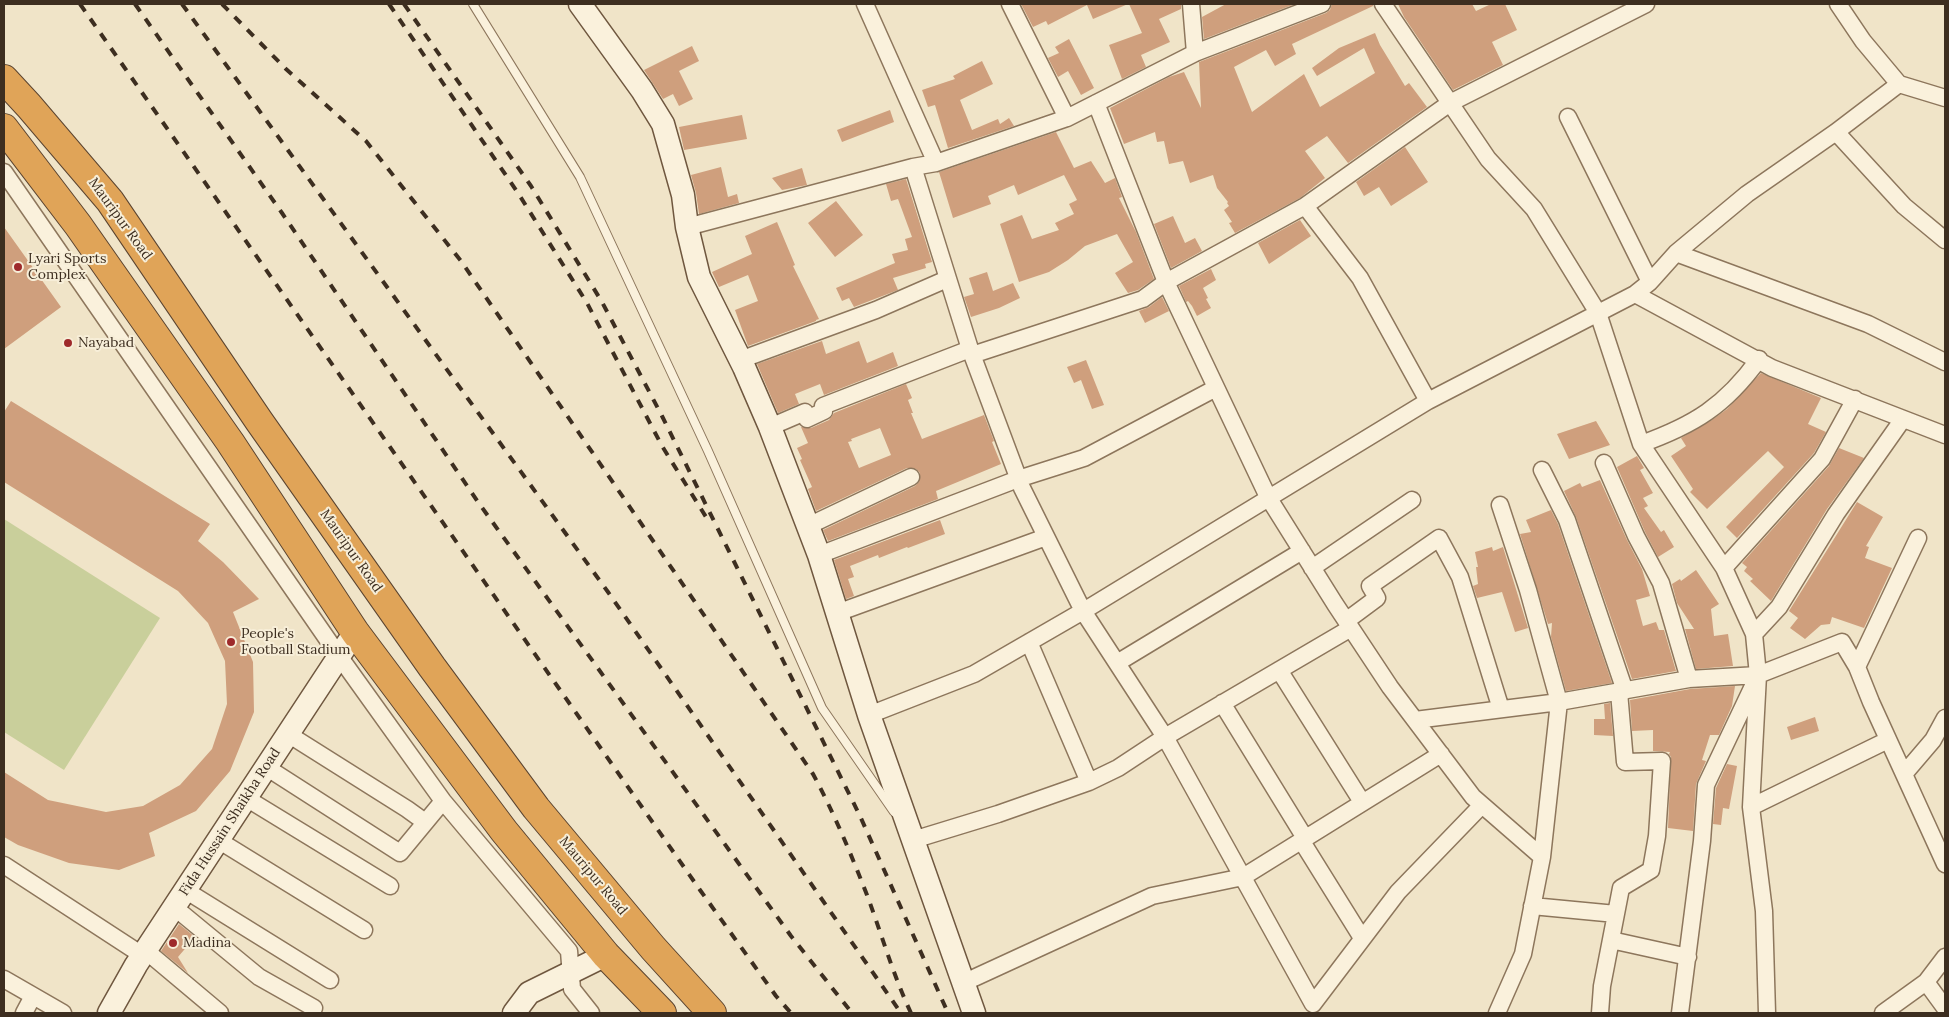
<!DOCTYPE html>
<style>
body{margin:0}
#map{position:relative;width:1949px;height:1017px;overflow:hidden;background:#f0e4c8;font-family:Lora,serif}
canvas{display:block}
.frame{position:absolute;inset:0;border:5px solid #3d2e20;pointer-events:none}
</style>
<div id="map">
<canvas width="1949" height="1017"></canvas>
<div class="frame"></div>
</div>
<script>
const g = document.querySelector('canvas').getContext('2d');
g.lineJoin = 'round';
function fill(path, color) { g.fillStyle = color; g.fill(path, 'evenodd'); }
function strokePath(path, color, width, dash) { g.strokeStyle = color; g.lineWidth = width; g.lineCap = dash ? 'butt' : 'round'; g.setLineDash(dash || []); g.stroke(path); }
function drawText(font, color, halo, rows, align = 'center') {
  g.font = font + ' Lora,serif'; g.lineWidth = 4; g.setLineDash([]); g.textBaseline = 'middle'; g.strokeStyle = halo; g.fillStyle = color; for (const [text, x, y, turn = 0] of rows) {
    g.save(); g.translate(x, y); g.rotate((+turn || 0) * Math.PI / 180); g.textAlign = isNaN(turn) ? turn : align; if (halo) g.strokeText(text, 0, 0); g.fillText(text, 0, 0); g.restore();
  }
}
fill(new Path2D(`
 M4,519l156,99 -96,152 -60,-38z`), '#c9cf9b');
fill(new Path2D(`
 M1021,4h107l-35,15 -6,-14 -39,20 -2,-4 -13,6z
 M1129,4h52v5l-22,10 11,23 -29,13 5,12 -24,12 -13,-34 33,-12z
 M1226,4h69l-91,35 -2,-22z
 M1332,4h41v2l-81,38 4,10 -21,12 -9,-16 -32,17 18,45 52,-38 16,33 55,-34 -11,-25 -47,28 -5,-8 27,-20 36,-15 5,12 25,41 4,-3 18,24 -79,56 -21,-27 -22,15 20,27 -25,20 -65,35 -6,-10 3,-1 -8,-12 5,-4 -2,-3 1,-1 -11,-14 -4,-13 -23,8 -7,-22 -14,3 -5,-23 -7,1 -2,-10 -31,12 -14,-36 59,-31 15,-5 17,36 -2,-46 127,-49 4,-3z
 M1398,4h74l4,7 15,-7h14l12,26 -25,12 11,23 -50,25 -49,-73z
 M1069,39l25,49 -13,7 -13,-24 -10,6 -10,-19 11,-5 -4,-6z
 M692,46l7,15 -20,10 14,28 -14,7 -6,-12 -10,5 -19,-29z
 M982,61l11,23 -33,16 12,30 26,-11 2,5 9,-6 5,8 -66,22 -13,-43 -7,2 -6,-17 33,-11 -2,-3z
 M890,110l4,12 -52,20 -5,-12z
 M742,115l5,24 -63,11 -5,-23z
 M1056,132l18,36 17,-7 14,22 10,-5 7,19 -3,1 17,34 18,47 -16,11 -10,3 -13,-20 18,-11 -16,-28 -32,12 -17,14 -19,12 -30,10 -19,-58 22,-9 10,24 27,-9 -4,-7 19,-9 -5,-10 8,-4 -13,-25 -46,20 -4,-10 -26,11 3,8 -38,14 -14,-46z
 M1405,147l23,35 -37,24 -12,-19 -15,9 -8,-14z
 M721,167l7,30 9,-3 2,9 -40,11 -3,-21 -5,-18z
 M802,168l5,17 -25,5 -10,-12z
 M906,179l26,83 -7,2 1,4 -33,10 5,12 -44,17 -5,-9 -7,3 -6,-13 59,-25 -3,-9 16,-4 -3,-11 7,-2 -14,-38 -7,2 -5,-17z
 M836,201l27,34 -28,22 -27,-34z
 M1173,216l12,27 10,-5 7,13 -31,17 -17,-44z
 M1300,220l11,16 -42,28 -11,-21z
 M777,222l18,43 -2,1 26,53 -3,1v1l-68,25 -13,-36 23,-9 -10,-26 -29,12 -7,-15 40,-18 -7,-18z
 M4,227l57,80 -57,42z
 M1211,269l5,11 -13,8 5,10 -2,1 5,9 -14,8 -5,-10 -4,-5 -2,1 -7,-16z
 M987,272l6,19 20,-8 7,15 -21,10 -28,9 -7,-20 10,-3 -5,-16z
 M1162,297l7,14 -24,12 -6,-12 10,-4z
 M822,341l4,13 33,-13 8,22 26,-11 5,14 -74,29 -4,-11 -25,10 4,10 -21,9 -21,-49z
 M1086,360l18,45 -12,4 -11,-29 -7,3 -7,-16z
 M1761,373l60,25 -13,26 18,8 -12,21 -77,85 -11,-11 58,-60 -16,-16 -61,58 -17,-17 3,-3 -22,-33 15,-10 -5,-8 31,-18 15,-11z
 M906,384l6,14 -4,2 5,13h-2l11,26 62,-24 10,26 -2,1 9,22 -65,27 2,8 -110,42 -5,-11 92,-44 4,-4 1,-9 -4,-4 -9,-1 -91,43 -8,-22 4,-2 -12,-27 2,-1 -5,-11 11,-5 -7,-16 10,1 18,-8 5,-7zM880,428l11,27 -32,13 -11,-26 4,-1 -1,-2z
 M11,401l199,123 -12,17 25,21 36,37 -26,13 20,50 1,50 -24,59 -34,40 -47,22 6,23 -36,14 -50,-7 -51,-18 -14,-8v-65l44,28 58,12 37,-6 37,-21 32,-36 15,-45 -2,-43 -17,-38 -30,-32 -174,-109v-70z
 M1596,421l14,24 -41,14 -12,-25z
 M1839,448l25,10 -37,51 -56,92 -21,-20 3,-2 -9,-8 3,-4 -5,-4 87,-97z
 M1637,456l7,12 -4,2 13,23 -10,5 5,8 -4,2 17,24 3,-2 10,17 -16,10 -13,-25 -28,-65z
 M1600,480l27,60 15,29 8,27 -14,4 7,26 13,-4 3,8h5l12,41 -44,8 -56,-162 -12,-26 16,-8 2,4z
 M1857,502l26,15 -17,29 3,1 -4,11 27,10 -28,60 -32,-11 -2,7 -9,1 -16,14 -15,-11 8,-10 -9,-7z
 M1551,510l7,14 54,159 -46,8 -15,-54 1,-14 -4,1 -28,-90 11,-2 -5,-12z
 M940,520l5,14 -37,14 -1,-1 -28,11 -1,-3 -28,11 4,11 -6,2 6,17 -8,3 -12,-39z
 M1492,547l1,4 10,-4 25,81 -13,4 -13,-40 -25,6 -4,-12 5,-2 -2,-17h2l-3,-15z
 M1696,570l23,34 -8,5 3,27 14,-2 5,32 -37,3 -11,-40h9l-17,-26 -5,-19 8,-5 1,2z
 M1735,686l-3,20 -13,29h-9l-8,25 4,1 -10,23 -3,47 -25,-3 3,-71 -2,-3 1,-2 -17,-1v-21l-21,1 -2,-31 60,-11z
 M1610,703l3,33 -19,-1v-16h11l-1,-15z
 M1815,717l4,14 -28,9 -4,-13z
 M1727,764l10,2 -8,43 -6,-1 -2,17 -8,-1 3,-36z
 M179,924l16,13 -17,20 10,16 -27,-22z`), '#cf9f7d');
const lane = new Path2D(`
 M473,4l107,173 128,274 114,257 72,104`);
const street = new Path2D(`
 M865,4l71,159
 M1010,4l57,114
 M1191,4l4,49
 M1383,4l105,155 46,50 64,104 43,131 83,124 30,66 4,41 -7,132 13,104 3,102
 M1838,4l25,37 36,43 46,14
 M1096,103l70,179 102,215 67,107 55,83 83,110 69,60
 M1568,117l82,165
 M1836,132l68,74 41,34
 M913,167l57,182 52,139 61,123 82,126 148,267 85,-112 84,-87
 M4,172l335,484 104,145 126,150 3,38 19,24
 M1305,206l55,72 68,123
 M687,227l226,-60 23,-4 131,-45 128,-65 127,-49
 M1676,253l192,71 77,38
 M1635,294l137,74 173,67
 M972,355l171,-56 23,-17 139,-76 145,-103 196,-99
 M740,360l136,-50 71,-31
 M770,427l35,-15 2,7 17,-8 -1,-5 147,-57
 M1641,444c53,-19 84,-38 118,-85
 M1604,463l32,73 25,47 28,96
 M1542,470l25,50 58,171
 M808,526l103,-49
 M819,555l199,-76 66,-21 132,-70
 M1312,568l100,-68
 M1724,568l98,-109 33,-60
 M837,613l209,-76
 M1346,621l31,-23 -7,-12 69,-48 21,39 41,132
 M1754,634l25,-27 57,-93 67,-95
 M1029,642l60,140
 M1117,663l185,-112
 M1857,667l61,-129
 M1279,670l83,132
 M1222,703l83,135
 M869,715l105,-41 116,-67 338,-206 207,-107 15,-12 26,-29 71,-59 89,-62 63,-48
 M1415,720l144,-18 130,-23 69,-4 84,-33 15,25 14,35 74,162
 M288,734l119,75 18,13
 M266,767l134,86 43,-52
 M1904,774l29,-34 12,-22
 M246,798l144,88
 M1751,807l137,-67
 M218,840l146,90
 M913,840l85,-26 91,-32 29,-14 47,-31 186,-109
 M1301,840l61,98
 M4,865l138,90
 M185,890l145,90
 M1532,906l84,8
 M174,907l85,70 55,31
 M1611,940l77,17
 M145,950l75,63
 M4,979l59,34
 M1926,982l19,26
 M963,983l189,-87 91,-19 198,-123
 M24,1013l9,-17
 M1497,1013l26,-59 19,-97 17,-155 -31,-112 -28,-85
 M1600,1013l2,-27 19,-98 30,-18 6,-34 5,-75 -37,1 -6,-70
 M1680,1013l22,-172 4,-56 48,-101
 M1883,1013l43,-31 19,-25`);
const secondary = new Path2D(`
 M580,4l62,86 21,34 20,71 4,32 12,50 45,90 26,60 49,128 50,160 105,298
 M109,1013l27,-48 219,-333
 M514,1013l15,-20 77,-38`);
const highway = new Path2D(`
 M4,79l25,27 81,95 149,220 173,246 104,141 117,140 59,65
 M4,128l74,97 152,217 125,190 149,199 102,124 56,58`);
strokePath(lane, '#8d765c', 10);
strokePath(street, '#8d765c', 19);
strokePath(secondary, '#6f573f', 25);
strokePath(highway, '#5b4430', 30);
strokePath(lane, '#faf1dc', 8);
strokePath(street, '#faf1dc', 16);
strokePath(secondary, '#faf1dc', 22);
strokePath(highway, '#e0a458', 28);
strokePath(new Path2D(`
 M80,4l620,886 76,106 15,17
 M135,4l147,209 196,289 313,434 61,77
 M182,4l426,588 293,421
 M222,4l64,65 80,72 95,120 352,513c21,39 38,80 54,121 15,40 26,80 44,118
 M389,4l129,189 69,110 75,143 44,71
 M404,4l127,182 71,116 60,114 198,400 88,197`), '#3d2e20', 4, [9, 9]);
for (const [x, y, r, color] of [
 [18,267,5,"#9e2a2b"],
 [68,343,5,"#9e2a2b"],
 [231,642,5,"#9e2a2b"],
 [173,943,5,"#9e2a2b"]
]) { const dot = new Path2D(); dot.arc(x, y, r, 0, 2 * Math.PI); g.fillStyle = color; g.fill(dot); strokePath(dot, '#f7eed8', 2); }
drawText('14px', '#3d2e20', '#f7eed8', [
 ["Mauripur Road",120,219,54],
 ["Mauripur Road",351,551,55],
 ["Fida Hussain Shaikha Road",230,822,-57],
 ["Mauripur Road",593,876,50]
]);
drawText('14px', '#3d2e20', '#f7eed8', [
 ["Lyari Sports",28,259],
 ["Complex",28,275],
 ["Nayabad",78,343],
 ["People's",241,634],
 ["Football Stadium",241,650],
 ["Madina",183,943]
], 'left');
</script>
